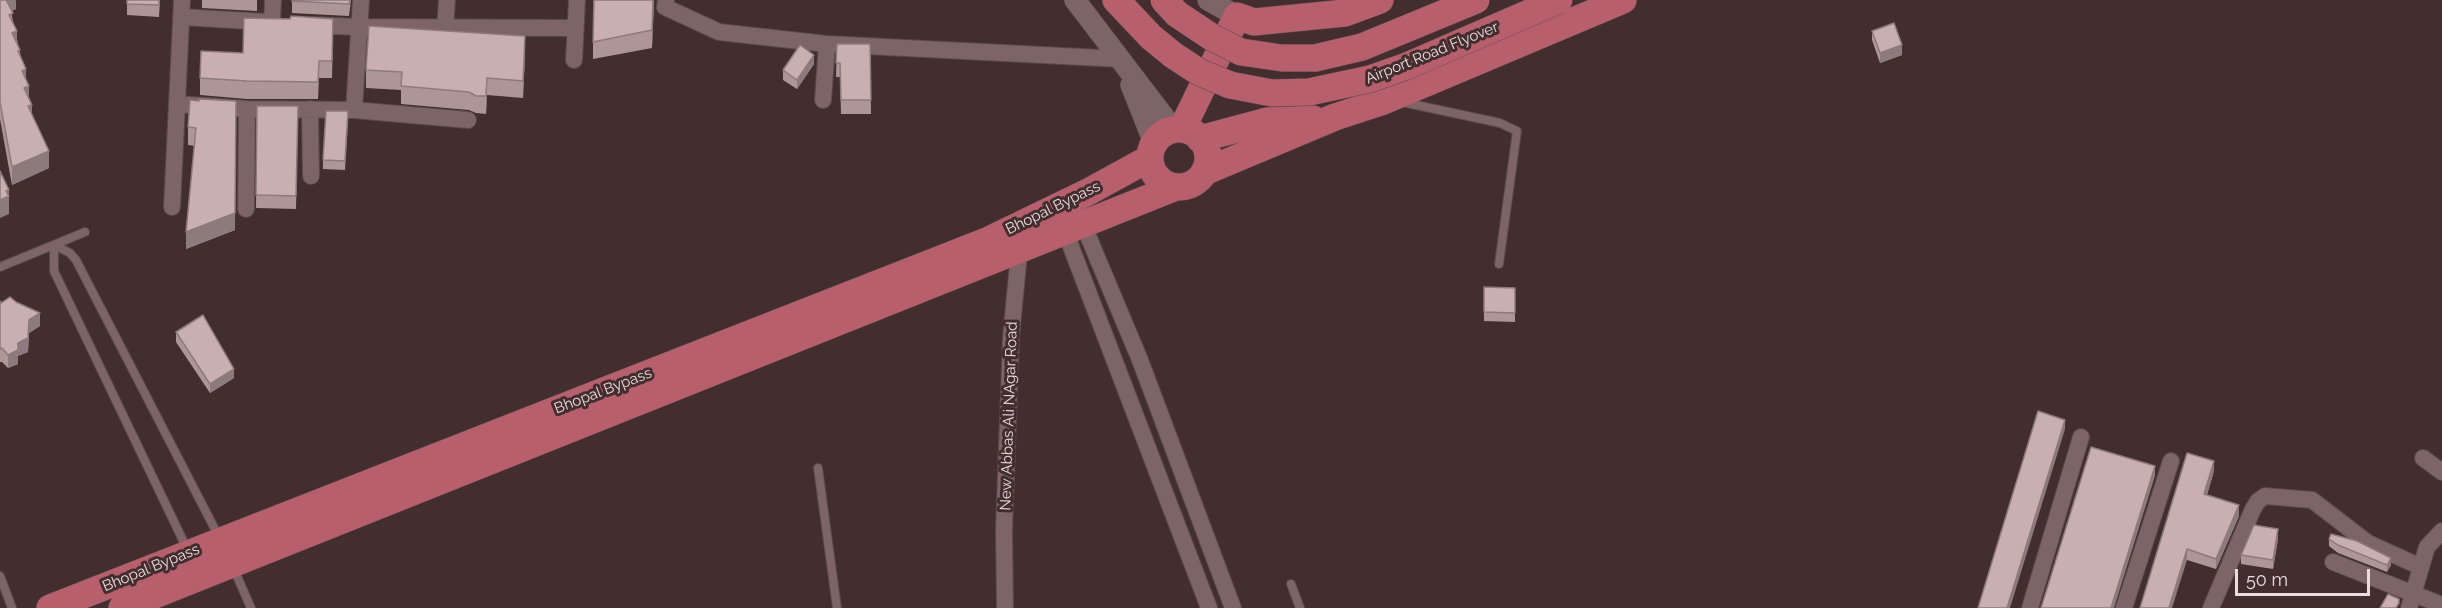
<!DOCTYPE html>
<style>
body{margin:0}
#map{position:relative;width:2442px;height:608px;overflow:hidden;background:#422d2f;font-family:Raleway,sans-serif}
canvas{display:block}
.scale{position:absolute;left:2235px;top:569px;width:135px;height:27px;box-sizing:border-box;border:3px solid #ebdcdd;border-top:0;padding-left:8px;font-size:18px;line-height:21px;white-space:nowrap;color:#ebdcdd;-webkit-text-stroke:4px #422d2f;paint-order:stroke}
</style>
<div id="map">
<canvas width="2442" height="608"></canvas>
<div class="scale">50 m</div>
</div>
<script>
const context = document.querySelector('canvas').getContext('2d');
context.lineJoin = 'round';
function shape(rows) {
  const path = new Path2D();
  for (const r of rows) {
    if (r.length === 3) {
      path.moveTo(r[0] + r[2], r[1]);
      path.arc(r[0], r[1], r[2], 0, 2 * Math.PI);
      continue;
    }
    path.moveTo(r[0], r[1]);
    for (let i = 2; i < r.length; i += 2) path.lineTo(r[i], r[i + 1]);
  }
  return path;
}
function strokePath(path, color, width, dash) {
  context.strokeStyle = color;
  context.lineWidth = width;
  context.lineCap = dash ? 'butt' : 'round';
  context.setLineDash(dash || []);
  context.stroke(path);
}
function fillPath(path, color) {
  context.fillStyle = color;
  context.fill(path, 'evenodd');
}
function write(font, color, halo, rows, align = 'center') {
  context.font = font + ' Raleway,sans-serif';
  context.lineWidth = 6;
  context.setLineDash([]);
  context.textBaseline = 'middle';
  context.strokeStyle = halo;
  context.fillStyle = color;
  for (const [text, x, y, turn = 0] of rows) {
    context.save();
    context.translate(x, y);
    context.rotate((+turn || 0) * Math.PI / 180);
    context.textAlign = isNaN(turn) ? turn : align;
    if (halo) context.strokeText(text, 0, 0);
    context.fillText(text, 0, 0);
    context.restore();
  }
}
const service = shape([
 [1402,102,1500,123,1517,131,1499,264],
 [0,267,85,232],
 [818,468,837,608],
 [188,551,54,271,54,245,70,253,76,260,220,539],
 [233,567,251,608],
 [0,576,12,608],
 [1291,584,1300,608]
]);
const minor = shape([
 [666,0,665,7,719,32,827,44,1121,59],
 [181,17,266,22],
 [272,22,273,0],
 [312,25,358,27,575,28],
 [445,28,447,0],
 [574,60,577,0],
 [823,100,827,44],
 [177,104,247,109,354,110,468,120],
 [310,109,311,176],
 [354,110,361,0],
 [172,207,182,0],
 [246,209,247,109],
 [1083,224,1140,360,1233,608],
 [1065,231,1209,608],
 [2423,458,2442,472],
 [2333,562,2442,605],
 [1005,608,1004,530,1011,337,1020,243],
 [2030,608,2081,437],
 [2124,608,2171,461],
 [2211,608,2253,509,2258,501,2265,496,2312,500,2368,543,2421,567],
 [2409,608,2427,547,2442,531]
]);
const tertiary = shape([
 [1075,0,1174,130],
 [1208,0,1237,16],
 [1131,85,1154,143]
]);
const primary = shape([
 [1116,0,1151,37,1173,55],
 [1182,129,1237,16,1254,22,1345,13,1380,0],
 [1179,158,29],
 [1200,139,1267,121,1313,119],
 [1204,172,1335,117,1381,102,1623,0],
 [50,608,989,240,1088,192,1150,158],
 [122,608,1176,187]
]);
strokePath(service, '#5b494a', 10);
strokePath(minor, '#5b494a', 18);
strokePath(tertiary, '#5b494a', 22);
strokePath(primary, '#5b494a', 28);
strokePath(service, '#7d6466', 8);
strokePath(minor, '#7d6466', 16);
strokePath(tertiary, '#7d6466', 21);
strokePath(primary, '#b75f6d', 27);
const primaryBridge = shape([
 [1164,0,1177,14,1213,38,1241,52,1282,58,1315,58,1362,47,1476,0],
 [1173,55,1199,72,1230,85,1272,93,1309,92,1370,79,1407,66,1559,0]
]);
strokePath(primaryBridge, '#5b494a', 28, []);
strokePath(primaryBridge, '#b75f6d', 27);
fillPath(shape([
 [0,0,16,0,16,9,11,11,13,22,26,79,32,114,49,168,12,185,0,119],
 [127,0,160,0,159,17,127,15],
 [202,0,257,0,257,11,202,8],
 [292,0,351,0,349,16,292,13],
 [654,0,652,48,593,59,593,42],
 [1872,31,1902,55,1880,63,1872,40],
 [333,36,332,78,319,78,318,99,247,99,200,95,200,78],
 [837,44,870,44,871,114,841,114,840,77,836,77],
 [525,54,523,98,487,95,486,114,476,113,469,110,401,104,401,90,366,88,366,70],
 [814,64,797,89,783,80,783,70],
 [190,100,235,230,186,249,195,146,188,145,188,127],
 [257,106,298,106,296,209,256,208],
 [348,120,345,170,323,169,323,160],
 [1515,288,1515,322,1484,321,1484,312],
 [0,301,40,326,29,333,28,352,18,356,18,364,8,368,2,362,0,362],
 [176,332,234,378,210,393,176,342],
 [2214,471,2207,495,2239,516,2216,569,2187,560,2140,608],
 [2278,539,2273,569,2241,564,2241,555],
 [2329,539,2391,565,2387,572,2338,553,2329,546]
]), '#ae9698');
fillPath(shape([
 [5,0,16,0,16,9,5,14],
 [653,0,654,0,652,48,652,30],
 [17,31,17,49,12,33],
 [525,36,525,54,523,98,523,81],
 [1902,45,1902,55,1880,63,1880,53],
 [814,55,814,64,797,89,797,80],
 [26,69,26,86,22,71],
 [487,78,487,95,486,114,486,96],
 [29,86,29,103,24,88],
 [236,101,235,230,186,249,186,232],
 [32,105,32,122,28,106],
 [49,151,49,168,12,185,12,167],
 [9,190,9,214,0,218,0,200,6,191],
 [40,313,40,326,29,333,28,352,18,356,18,364,8,368,8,355,18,343,29,320],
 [234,369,234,378,210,393,210,384],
 [2065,420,2065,429,2010,608,2007,608],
 [2214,461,2214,471,2204,504,2204,494],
 [2155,466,2155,476,2114,608,2111,608],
 [2239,505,2239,516,2216,569,2216,559],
 [2278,529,2278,539,2273,569,2273,560],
 [2187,549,2187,560,2172,608,2169,608],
 [2391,558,2391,565,2387,572,2387,565]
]), '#8d7a7c');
const building = shape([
 [0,0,6,0,13,13,9,15,17,31,12,33,20,50,18,51,26,69,22,71,29,86,24,88,32,105,28,106,49,151,12,167,0,102,0,0],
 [127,0,159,0,159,5,127,4,127,0],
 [292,0,350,0,349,4,292,1,292,0],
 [594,0,653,0,652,30,593,42,594,0],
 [291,16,333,19,332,61,319,61,318,82,247,81,200,78,201,51,243,53,244,18,290,19,291,16],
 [1894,23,1902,45,1880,53,1872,31,1894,23],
 [369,26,525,36,523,81,487,78,486,96,476,96,469,92,401,86,402,72,366,70,369,26],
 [837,44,870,44,871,100,841,100,840,63,836,63,837,44],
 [800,45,814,55,797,80,783,70,800,45],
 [199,99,236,101,235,213,186,232,196,128,188,127,190,100,199,101,199,99],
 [257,106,298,106,296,196,256,195,257,106],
 [326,111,348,111,345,161,323,160,326,111],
 [0,171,9,190,6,191,9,196,0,200,0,171],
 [1484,287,1515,288,1515,313,1484,312,1484,287],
 [10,297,16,302,40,313,29,320,28,338,18,343,18,350,8,355,2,348,0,349,0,301,1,303,10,297],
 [203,315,234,369,210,384,176,332,203,315],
 [2038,411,2065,420,2007,608,1978,608,2038,411],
 [2091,447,2155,466,2111,608,2041,608,2091,447],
 [2187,453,2214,461,2204,494,2239,505,2216,559,2187,549,2169,608,2140,608,2187,453],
 [2254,525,2278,529,2273,560,2241,555,2254,525],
 [2331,534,2357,541,2391,558,2387,565,2338,545,2329,539,2331,534],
 [2388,594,2399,599,2399,603,2396,608,2380,608,2388,594]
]);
fillPath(building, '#caafb1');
strokePath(building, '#8d7a7c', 1.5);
write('15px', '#ebdcdd', '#422d2f', [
 ["Airport Road Flyover",1432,53,-22],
 ["Bhopal Bypass",1053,208,-26],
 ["Bhopal Bypass",603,391,-21],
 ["New Abbas Ali NAgar Road",1009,416,-88],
 ["Bhopal Bypass",151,568,-22]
]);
</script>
